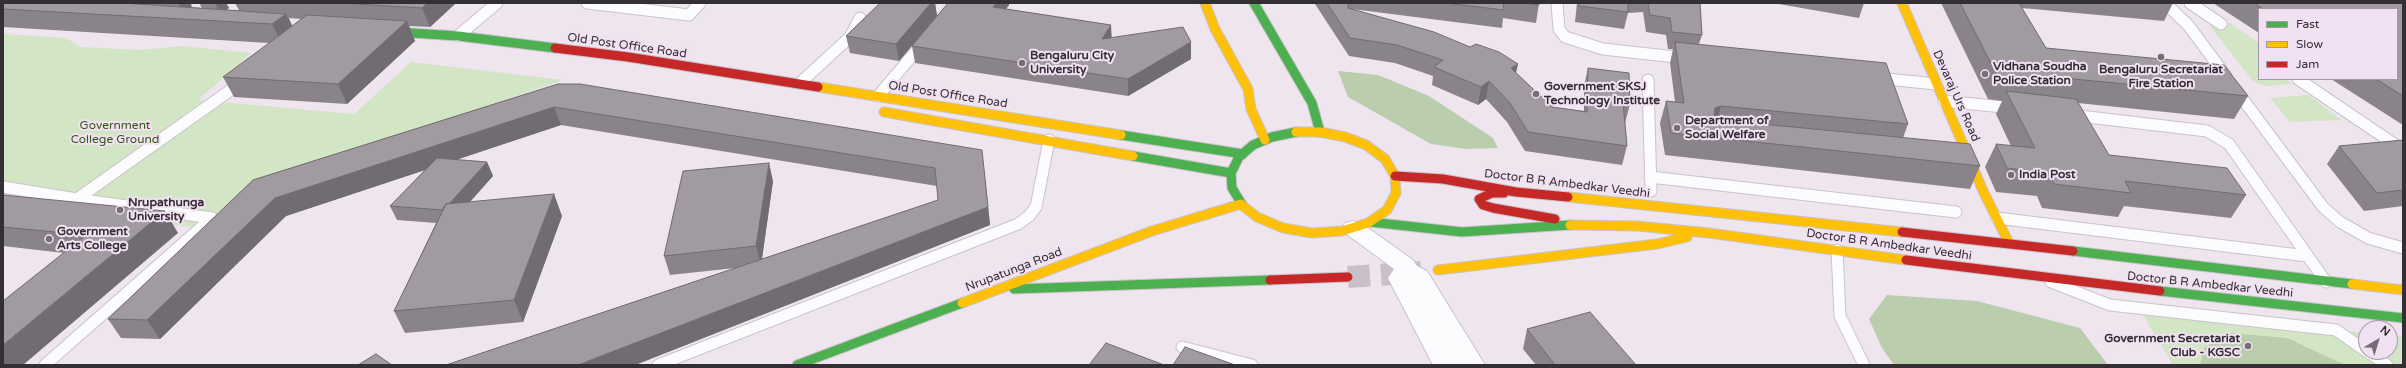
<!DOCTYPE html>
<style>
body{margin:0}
#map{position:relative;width:2406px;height:368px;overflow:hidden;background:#eee5ef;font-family:"Varela Round",sans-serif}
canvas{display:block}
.frame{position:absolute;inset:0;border:4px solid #342e35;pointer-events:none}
.legend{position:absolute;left:2258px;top:8px;width:140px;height:72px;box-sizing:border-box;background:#f2e1f3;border:1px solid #a699a7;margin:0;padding:5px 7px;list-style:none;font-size:12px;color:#342e35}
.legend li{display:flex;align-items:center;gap:8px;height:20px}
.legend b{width:20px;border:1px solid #a699a7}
.north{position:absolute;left:2358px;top:320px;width:40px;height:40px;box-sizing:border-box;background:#f2e1f3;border:1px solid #a699a7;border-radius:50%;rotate:38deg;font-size:11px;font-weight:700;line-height:16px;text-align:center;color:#342e35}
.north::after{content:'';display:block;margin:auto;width:14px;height:18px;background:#756e76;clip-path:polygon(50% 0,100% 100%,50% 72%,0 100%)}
</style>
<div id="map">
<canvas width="2406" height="368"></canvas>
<div class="frame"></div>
<ul class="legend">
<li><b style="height:5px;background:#4caf50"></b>Fast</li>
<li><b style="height:5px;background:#ffc107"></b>Slow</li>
<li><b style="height:5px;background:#c62828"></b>Jam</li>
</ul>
<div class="north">N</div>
</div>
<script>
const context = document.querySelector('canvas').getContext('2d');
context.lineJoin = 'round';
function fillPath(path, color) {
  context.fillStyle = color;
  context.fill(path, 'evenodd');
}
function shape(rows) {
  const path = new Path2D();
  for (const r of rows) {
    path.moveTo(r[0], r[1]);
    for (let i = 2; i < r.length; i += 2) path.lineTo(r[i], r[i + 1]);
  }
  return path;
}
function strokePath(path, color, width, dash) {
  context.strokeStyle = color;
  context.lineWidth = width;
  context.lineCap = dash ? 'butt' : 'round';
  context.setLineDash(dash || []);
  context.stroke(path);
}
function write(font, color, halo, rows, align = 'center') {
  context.font = font + ' "Varela Round",sans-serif';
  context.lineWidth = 4;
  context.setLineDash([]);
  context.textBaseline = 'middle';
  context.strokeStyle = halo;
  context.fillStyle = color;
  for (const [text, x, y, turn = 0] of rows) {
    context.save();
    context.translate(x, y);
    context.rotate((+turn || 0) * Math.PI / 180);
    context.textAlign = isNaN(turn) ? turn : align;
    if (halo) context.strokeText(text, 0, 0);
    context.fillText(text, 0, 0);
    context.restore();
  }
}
fillPath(shape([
 [2230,23,2259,43,2259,79,2285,79,2292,84,2266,86,2253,81,2209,25],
 [3,34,66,38,80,47,141,50,182,46,251,53,198,100,354,114,411,62,563,80,364,149,199,228,3,205],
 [2308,95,2341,120,2290,122,2270,98],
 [2139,308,2366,333,2366,352,2390,352,2390,335,2403,337,2403,365,2173,365]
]), '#d2e5c5');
fillPath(shape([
 [1338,71,1378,75,1429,96,1493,138,1498,148,1466,149,1431,144,1348,97],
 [1887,295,1977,301,2080,328,2108,365,1894,365,1882,348,1869,319],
 [2230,333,2287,338,2345,365,2200,365,2204,348]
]), '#bacdad');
strokePath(shape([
 [1348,277,1421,272]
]), '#c9c0ca', 22, [22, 11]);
const lane = shape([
 [587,3,689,15,700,3],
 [1557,3,1559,29,1565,37,1603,49,1685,58],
 [2165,3,2188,25,2226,76],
 [2190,3,2221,24],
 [458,36,497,3],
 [1877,78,1936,84],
 [2298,79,2403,150],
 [1648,80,1651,191],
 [800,83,850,37,860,18],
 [2236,90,2323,207,2340,222,2368,238,2403,248],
 [878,96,923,43],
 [1944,101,2013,108],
 [2071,115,2207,131,2229,144,2326,282],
 [1650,177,1956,212],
 [3,187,77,199],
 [1997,218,2307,256],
 [1837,250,1840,316,1864,365],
 [2051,282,2110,305,2336,330,2366,351],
 [1182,347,1252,365],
 [2368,352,2387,365],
 [45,365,212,218,77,199,242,82],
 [658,365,1018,224,1029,216,1036,207,1049,140]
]);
const street = shape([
 [1353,221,1361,223,1413,260,1417,266,1427,271,1485,365,1433,365,1388,278,1394,269,1345,233,1342,228,1345,223,1353,221]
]);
const fast = shape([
 [1254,3,1312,103,1320,132],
 [381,31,458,36,555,48],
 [1121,135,1243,154],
 [1133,156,1231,173],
 [1243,206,1232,188,1231,173,1239,157,1253,145,1272,137,1296,132],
 [1370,222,1462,232,1570,225],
 [2073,251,2352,284],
 [1014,289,1270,280],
 [2160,291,2403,318],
 [797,365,962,303]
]);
const slow = shape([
 [1205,3,1215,29,1248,89,1251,109,1265,140],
 [1902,3,1984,193,2009,243],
 [818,87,1121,135],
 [884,112,1133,156],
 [1568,197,1902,232],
 [1243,206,1257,217,1283,228,1312,233,1342,231,1368,223,1387,210,1396,193,1395,176,1385,159,1366,145,1345,137,1320,132,1296,132],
 [1570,225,1637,226,1709,233,1906,260],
 [1438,270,1657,244,1687,237],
 [2352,284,2403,290],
 [962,303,1152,231,1241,204]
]);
const jam = shape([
 [555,48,628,57,818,87],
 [1395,176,1443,179,1516,192,1568,197],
 [1504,193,1492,193,1479,199,1483,205,1493,208,1555,219],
 [1902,232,2073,251],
 [1906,260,2160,291],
 [1270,280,1348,277]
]);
strokePath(lane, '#cac3ca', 13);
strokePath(street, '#cac3ca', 2);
strokePath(fast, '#cac3ca', 11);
strokePath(slow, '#cac3ca', 11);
strokePath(jam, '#cac3ca', 11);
strokePath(lane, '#fcfbfd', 11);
fillPath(street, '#fcfbfd');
strokePath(fast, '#4caf50', 9);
strokePath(slow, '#ffc107', 9);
strokePath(jam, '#c62828', 9);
fillPath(shape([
 [3,3,190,3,192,6,190,7,202,8,199,3,226,3,229,8,227,10,239,10,235,3,456,3,430,27,409,26,415,41,347,104,234,97,223,77,269,43,3,27],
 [289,18,301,19,292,26],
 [880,3,935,3,937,16,899,61,850,53,846,36],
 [1307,3,1539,3,1536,23,1503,18,1502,28,1352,9,1516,73,1552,107,1584,111,1584,86,1588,68,1630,104,1625,123,1627,146,1622,165,1525,151,1507,122,1486,99,1478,105,1432,85,1433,76,1395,63,1349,56,1315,4],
 [1577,3,1700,3,1702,35,1699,44,1908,124,1903,138,1980,166,1970,189,1665,155,1660,123,1666,101,1675,102,1670,63,1673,49,1668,49,1666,35,1646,32,1643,12,1628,13,1624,29,1575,22],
 [1773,3,1864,3,1859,18],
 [1941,3,2173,3,2164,21,2022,8,2046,48,2248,96,2234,119,2078,103,2109,155,2246,195,2231,218,2124,206,2118,217,2042,208,2037,196,1996,192,1985,167,1996,144,2011,146,1996,114,2002,101,1988,99],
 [2213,3,2403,3,2403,125,2331,79,2397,79,2397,9,2259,9,2259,33],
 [1009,5,1006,9,1111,25,1111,38,1191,42,1191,59,1128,96,915,63,912,46],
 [558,84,984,168,990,225,635,365,446,365,735,268,670,275,664,256,773,181,762,259,938,200,937,186,561,125,456,160,487,162,493,176,470,202,562,216,523,322,405,333,394,311,436,223,397,220,390,206,425,170,286,216,160,339,121,338,108,319,253,180],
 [2403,140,2403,206,2364,211,2327,164,2339,146],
 [3,195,178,233,64,253,3,246],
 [1527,329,1636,365,1536,365,1523,349]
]), '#8a848a');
fillPath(shape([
 [178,3,190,3,192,6,183,12],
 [215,3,226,3,229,8,221,14],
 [427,3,456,3,430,27,422,8],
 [931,3,935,3,937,16,899,61,896,44],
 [996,3,1009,3,1009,5,995,24,993,7],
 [286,14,296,33,282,44,272,24],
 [407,21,415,41,347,104,338,84],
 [1111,25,1112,42,1102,39],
 [1191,42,1191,59,1128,96,1128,79],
 [1518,64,1514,82,1511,68],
 [1489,81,1486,99,1478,105,1481,87],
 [1721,106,1715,128,1709,131,1715,108],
 [554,107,561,125,286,216,160,339,147,320,275,198],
 [982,150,990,225,635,365,578,365,988,207],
 [487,162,493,176,449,225,443,211],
 [769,163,773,181,761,265,756,246],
 [554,194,562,216,523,322,514,300],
 [165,211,178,233,23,365,3,365,3,345]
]), '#716c71');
const building = shape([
 [3,3,123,3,286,14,272,24,3,9,3,3],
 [342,3,427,3,422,8,342,3],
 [880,3,931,3,896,44,846,36,880,3],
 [948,3,996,3,993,7,1111,25,1102,39,1183,27,1191,42,1128,79,912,46,948,3],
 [1327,3,1348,3,1348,8,1434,32,1470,47,1476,44,1499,52,1518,64,1511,68,1552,107,1587,112,1588,68,1629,73,1630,104,1623,103,1627,146,1528,132,1510,103,1489,81,1481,87,1434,67,1443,60,1397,45,1350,38,1327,3],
 [1446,3,1503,3,1504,10,1446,3],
 [1524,3,1539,3,1539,5,1524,3],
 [1579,3,1628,3,1628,12,1579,6,1579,3],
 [1648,3,1700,3,1702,35,1672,32,1670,18,1650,15,1648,3],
 [1960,3,2019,3,2046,48,2224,65,2248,96,2064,78,2067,84,1998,77,1960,3],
 [2254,3,2403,3,2403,96,2376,79,2397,79,2397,9,2263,9,2254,3],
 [307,15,407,21,338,84,223,77,307,15],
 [1675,42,1886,63,1908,124,1721,106,1715,108,1714,115,1720,120,1970,144,1980,166,1671,133,1666,101,1684,103,1675,42],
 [558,84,580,84,982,150,988,207,578,365,446,365,938,200,935,168,554,107,275,198,147,320,108,319,253,180,558,84],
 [2006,91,2076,99,2109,155,2227,168,2246,195,2125,181,2131,193,2054,184,2048,173,2007,168,1996,144,2035,148,2006,91],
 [2403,140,2403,190,2377,193,2339,146,2403,140],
 [437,158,487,162,450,203,446,204,442,210,390,206,437,158],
 [769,163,756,246,664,256,683,171,769,163],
 [554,194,514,300,394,311,446,204,554,194],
 [3,195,165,211,3,345,3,301,86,235,3,227,3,195],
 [1590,312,1636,365,1555,365,1527,329,1590,312],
 [1106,343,1164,365,1089,365,1106,343],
 [1185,347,1235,365,1173,365,1185,347],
 [376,354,392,365,358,365,376,354]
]);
fillPath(building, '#a19aa1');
strokePath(building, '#716c71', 1);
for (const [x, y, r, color] of [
 [2161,57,4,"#756e76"],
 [1022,63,4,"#756e76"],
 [1985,74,4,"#756e76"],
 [1536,94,4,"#756e76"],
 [1677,128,4,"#756e76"],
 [2011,175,4,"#756e76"],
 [120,210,4,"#756e76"],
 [49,239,4,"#756e76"],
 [2248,346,4,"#756e76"]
]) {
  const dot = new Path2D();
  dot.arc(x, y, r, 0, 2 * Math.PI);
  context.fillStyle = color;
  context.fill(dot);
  strokePath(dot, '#f2e1f3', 1.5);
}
write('12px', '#342e35', '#f2e1f3', [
 ["Old Post Office Road",627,46,8],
 ["Old Post Office Road",948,95,9],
 ["Devaraj Urs Road",1956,96,66],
 ["Doctor B R Ambedkar Veedhi",1567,184,7],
 ["Doctor B R Ambedkar Veedhi",1889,245,8],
 ["Nrupatunga Road",1014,270,-21],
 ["Doctor B R Ambedkar Veedhi",2210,285,6]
]);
write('bold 12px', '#342e35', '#f2e1f3', [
 ["Bengaluru City",1030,56],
 ["University",1030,70],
 ["Vidhana Soudha",1993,67],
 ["Police Station",1993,81],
 ["Bengaluru Secretariat",2161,70,"center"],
 ["Fire Station",2161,84,"center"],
 ["Government SKSJ",1544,87],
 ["Technology Institute",1544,101],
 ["Department of",1685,121],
 ["Social Welfare",1685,135],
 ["India Post",2019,175],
 ["Nrupathunga",128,203],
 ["University",128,217],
 ["Government",57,232],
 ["Arts College",57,246],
 ["Government Secretariat",2240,339,"right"],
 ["Club - KGSC",2240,353,"right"]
], 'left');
write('12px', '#305611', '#f2e1f3', [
 ["Government",115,126],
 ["College Ground",115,140]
]);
</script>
